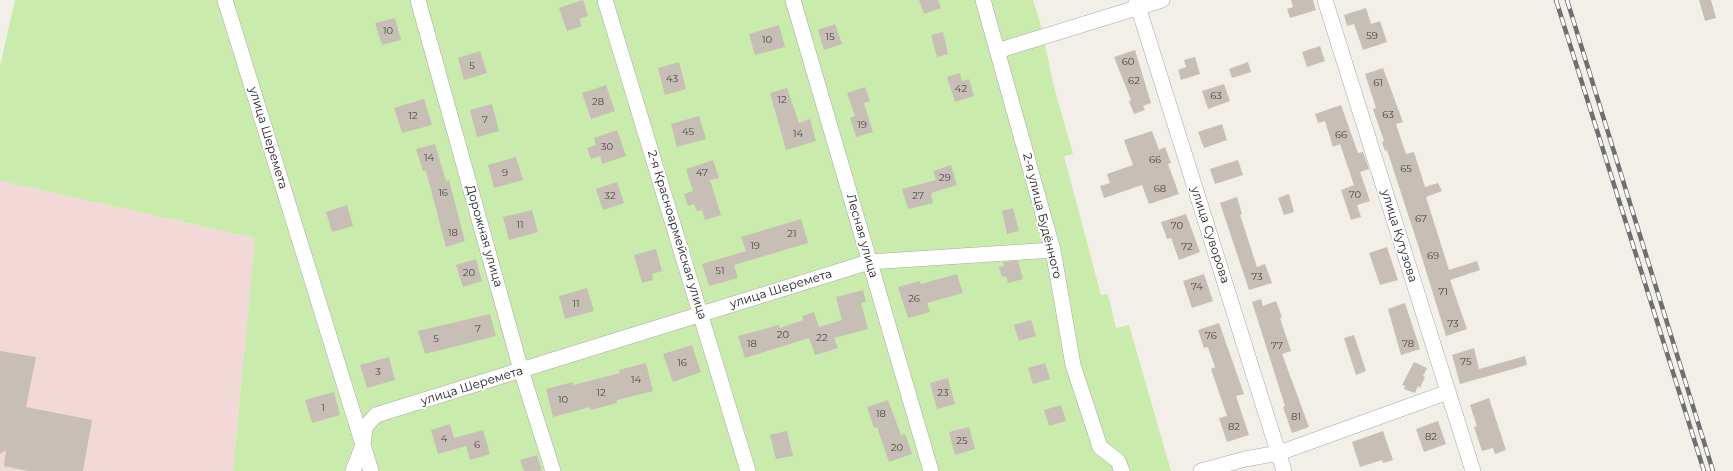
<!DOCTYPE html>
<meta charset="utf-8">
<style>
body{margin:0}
canvas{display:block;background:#f1efe7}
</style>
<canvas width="1733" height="471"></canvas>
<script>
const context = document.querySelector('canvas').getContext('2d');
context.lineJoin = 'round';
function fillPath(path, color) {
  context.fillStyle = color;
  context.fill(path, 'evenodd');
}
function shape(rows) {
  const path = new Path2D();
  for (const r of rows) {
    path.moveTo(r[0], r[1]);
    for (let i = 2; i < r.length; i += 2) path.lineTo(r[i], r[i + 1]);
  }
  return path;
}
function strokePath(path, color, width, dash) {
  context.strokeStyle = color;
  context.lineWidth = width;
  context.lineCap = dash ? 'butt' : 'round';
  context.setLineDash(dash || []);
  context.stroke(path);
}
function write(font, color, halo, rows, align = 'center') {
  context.font = font + ' Montserrat,sans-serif';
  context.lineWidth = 4;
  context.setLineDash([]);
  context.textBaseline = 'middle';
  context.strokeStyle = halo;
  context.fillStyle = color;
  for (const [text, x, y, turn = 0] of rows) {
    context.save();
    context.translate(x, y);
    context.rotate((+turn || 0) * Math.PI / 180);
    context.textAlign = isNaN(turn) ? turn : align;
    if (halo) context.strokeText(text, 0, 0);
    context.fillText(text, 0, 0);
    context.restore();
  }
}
fillPath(shape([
 [0,181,255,238,233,471,0,471]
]), '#f2d9d7');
fillPath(shape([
 [15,0,1033,0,1041,26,1054,87,1073,154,1064,156,1101,295,1108,294,1116,328,1129,325,1171,471,233,471,255,238,0,181,0,66]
]), '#c9ecac');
fillPath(shape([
 [583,0,588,16,579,19,582,26,567,31,559,8],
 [919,0,938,0,941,8,924,14],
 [1291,0,1313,0,1316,10,1290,18,1287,9,1293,7],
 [1699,0,1711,0,1716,18,1705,21],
 [1366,8,1371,24,1380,21,1387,42,1363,50,1354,24,1347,26,1344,15],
 [395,18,401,40,382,45,375,23],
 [835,24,842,44,824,50,818,30],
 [779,25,785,47,755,55,749,34],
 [943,32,948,54,937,57,931,35],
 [1320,46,1325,61,1307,67,1302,52],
 [1135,50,1151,103,1143,106,1145,110,1134,114,1129,101,1131,100,1114,57],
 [480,51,487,73,464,80,458,58],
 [1195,57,1200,74,1181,80,1178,70,1186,67,1184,60],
 [679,62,686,89,665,95,658,68],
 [1248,62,1251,72,1232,78,1229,69],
 [1383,68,1403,122,1396,124,1406,154,1414,152,1425,187,1438,183,1442,191,1426,197,1449,270,1477,261,1480,270,1450,280,1467,329,1446,336,1419,248,1387,150,1385,151,1382,142,1384,141,1373,109,1376,108,1365,74],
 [960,73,962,81,969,79,974,96,955,102,947,77],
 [1224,84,1230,101,1208,109,1202,91],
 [606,85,615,111,591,119,582,93],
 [865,87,870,101,864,103,873,132,856,137,850,118,855,116,847,93],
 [787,88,799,123,810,119,816,141,786,150,770,93],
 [424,99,432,125,402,133,394,108],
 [492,104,499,131,477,137,470,110],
 [1341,105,1358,153,1363,152,1369,169,1360,172,1370,201,1357,205,1361,217,1351,220,1341,190,1354,185,1340,144,1333,147,1325,121,1318,123,1315,114],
 [699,116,706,139,677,147,671,124],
 [1222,124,1227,140,1204,148,1198,132],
 [617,130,626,156,602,164,600,156,591,159,587,148,596,145,594,138],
 [1152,131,1159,150,1165,147,1171,163,1168,164,1179,194,1149,204,1142,185,1104,198,1100,186,1110,183,1107,174,1133,165,1124,140],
 [435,144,446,181,449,180,465,241,446,247,426,171,423,171,416,149],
 [516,157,523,180,494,188,488,165],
 [713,160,719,178,710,180,721,215,705,220,702,210,697,211,694,204,688,206,684,194,693,191,686,169],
 [1238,160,1243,175,1215,184,1210,169],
 [951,165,957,185,931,193,933,203,908,209,902,189,936,180,933,171],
 [617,182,624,203,603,210,596,189],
 [1289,194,1294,212,1284,215,1278,198],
 [1237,197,1242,214,1240,215,1257,267,1265,264,1272,283,1249,290,1220,203],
 [347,205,353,226,332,232,326,212],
 [1013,208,1019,231,1007,234,1002,211],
 [532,210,538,232,509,240,503,217],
 [1186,214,1200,252,1179,260,1171,238,1167,239,1161,222],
 [801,219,808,243,734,265,738,278,709,286,702,264,746,251,741,237],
 [1387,247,1398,280,1380,285,1369,253],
 [656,249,662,271,652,274,653,280,642,283,634,255],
 [476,259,482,281,463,287,456,265],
 [1018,261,1023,279,1008,283,1006,276,1002,277,999,267,1004,266,1003,262],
 [957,274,963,293,927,303,930,312,908,318,898,287,920,281,921,284],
 [1204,274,1213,301,1192,308,1183,281],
 [587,288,594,311,565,319,559,296],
 [863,290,866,302,861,303,868,329,834,338,838,348,815,355,809,338,745,358,738,336,779,325,780,328,803,320,802,316,814,312,819,327,842,320,836,297],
 [1261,299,1263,306,1276,301,1282,317,1280,318,1291,351,1282,354,1309,427,1292,433,1283,407,1285,406,1252,302],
 [1405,303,1420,349,1401,355,1388,309],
 [490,314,496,336,425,354,418,331],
 [1031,320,1036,336,1019,341,1014,325],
 [1219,323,1244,394,1236,396,1249,435,1227,442,1219,418,1227,416,1211,369,1215,367,1208,347,1204,348,1198,330],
 [1354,335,1366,371,1356,375,1344,338],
 [692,345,701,372,673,382,663,354],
 [1474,348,1479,369,1525,356,1527,365,1460,384,1452,355],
 [0,351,36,357,26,407,92,420,83,471,28,471,4,466,6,450,0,454],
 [389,357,395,380,367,388,360,365],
 [1414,362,1427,368,1423,376,1425,377,1420,388,1418,386,1415,393,1404,389,1405,386,1402,385],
 [646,363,653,391,617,400,617,403,591,410,590,407,553,417,546,389,573,382,573,385,620,373,619,370],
 [1045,363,1050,379,1033,384,1028,368],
 [948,378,955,404,937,409,930,383],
 [334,392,340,415,312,423,305,400],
 [1489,398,1506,450,1495,454,1493,448,1482,451,1474,427,1477,426,1470,405],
 [888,400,901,435,905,434,912,454,889,462,877,427,874,428,867,407],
 [1061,405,1066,421,1049,426,1044,410],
 [1438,421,1446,444,1424,452,1416,429],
 [450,424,454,438,483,430,490,454,470,460,466,446,438,454,431,430],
 [969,427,975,449,955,455,949,432],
 [787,431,793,456,776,459,770,435],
 [1383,431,1393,460,1383,463,1382,460,1360,467,1352,442],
 [537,455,542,471,524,471,520,460]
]), '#c7beb6');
const street = shape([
 [225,0,363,445,365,427,376,415,869,262,1053,250],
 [418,0,521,370,553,471],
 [605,0,748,471],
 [793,0,931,471],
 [983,0,1053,250,1073,365,1100,447,1118,461,1122,471],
 [1136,0,1284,471],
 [1325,0,1473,471],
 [997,51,1162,0],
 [363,445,371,471],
 [353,471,363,445],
 [1201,471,1245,459,1279,453,1448,392]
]);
strokePath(street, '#a8a8a8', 16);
strokePath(street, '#fff', 15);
const rail = shape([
 [1556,0,1704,471],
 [1567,0,1713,471]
]);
strokePath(rail, '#6f6f6f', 4.5);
strokePath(rail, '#fff', 3, [9]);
write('10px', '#4a4846', null, [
 ["10",388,31],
 ["59",1372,36],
 ["15",830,37],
 ["10",767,40],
 ["60",1128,62],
 ["5",472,66],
 ["43",672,79],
 ["62",1134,81],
 ["61",1378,83],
 ["42",961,89],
 ["63",1216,96],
 ["12",782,100],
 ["28",598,102],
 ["63",1388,115],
 ["12",413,116],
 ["7",485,120],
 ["19",862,125],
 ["45",688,132],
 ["14",798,134],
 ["66",1341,135],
 ["30",607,147],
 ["14",429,158],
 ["66",1155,160],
 ["65",1406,169],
 ["9",505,173],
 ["47",702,173],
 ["29",945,178],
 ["68",1160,189],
 ["16",443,193],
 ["70",1355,195],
 ["32",610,196],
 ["27",918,196],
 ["67",1421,219],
 ["11",520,225],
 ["70",1177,226],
 ["18",453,233],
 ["21",792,234],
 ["19",755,246],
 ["72",1187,247],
 ["69",1433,256],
 ["51",720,271],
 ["20",469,273],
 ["73",1257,277],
 ["74",1197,287],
 ["71",1443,292],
 ["26",914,299],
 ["11",576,304],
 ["73",1453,324],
 ["7",478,329],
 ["20",783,335],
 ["76",1211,336],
 ["22",822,338],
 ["5",436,339],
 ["18",752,344],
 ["78",1408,344],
 ["77",1277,346],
 ["75",1466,362],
 ["16",682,363],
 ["3",378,372],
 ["14",636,380],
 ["12",601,393],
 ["23",943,393],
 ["10",563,400],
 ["1",323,408],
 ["18",881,414],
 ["81",1296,417],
 ["82",1234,427],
 ["82",1431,437],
 ["4",444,439],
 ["25",962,441],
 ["6",477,445],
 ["20",897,448]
]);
write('12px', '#212121', '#fff', [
 ["улица Шеремета",268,138,73],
 ["2-я улица Будённого",1042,216,76],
 ["2-я Красноармейская улица",677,235,73],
 ["улица Суворова",1210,235,72],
 ["Дорожная улица",484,236,74],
 ["Лесная улица",862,236,74],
 ["улица Кутузова",1399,236,73],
 ["улица Шеремета",781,289,-17],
 ["улица Шеремета",472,386,-17]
]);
</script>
